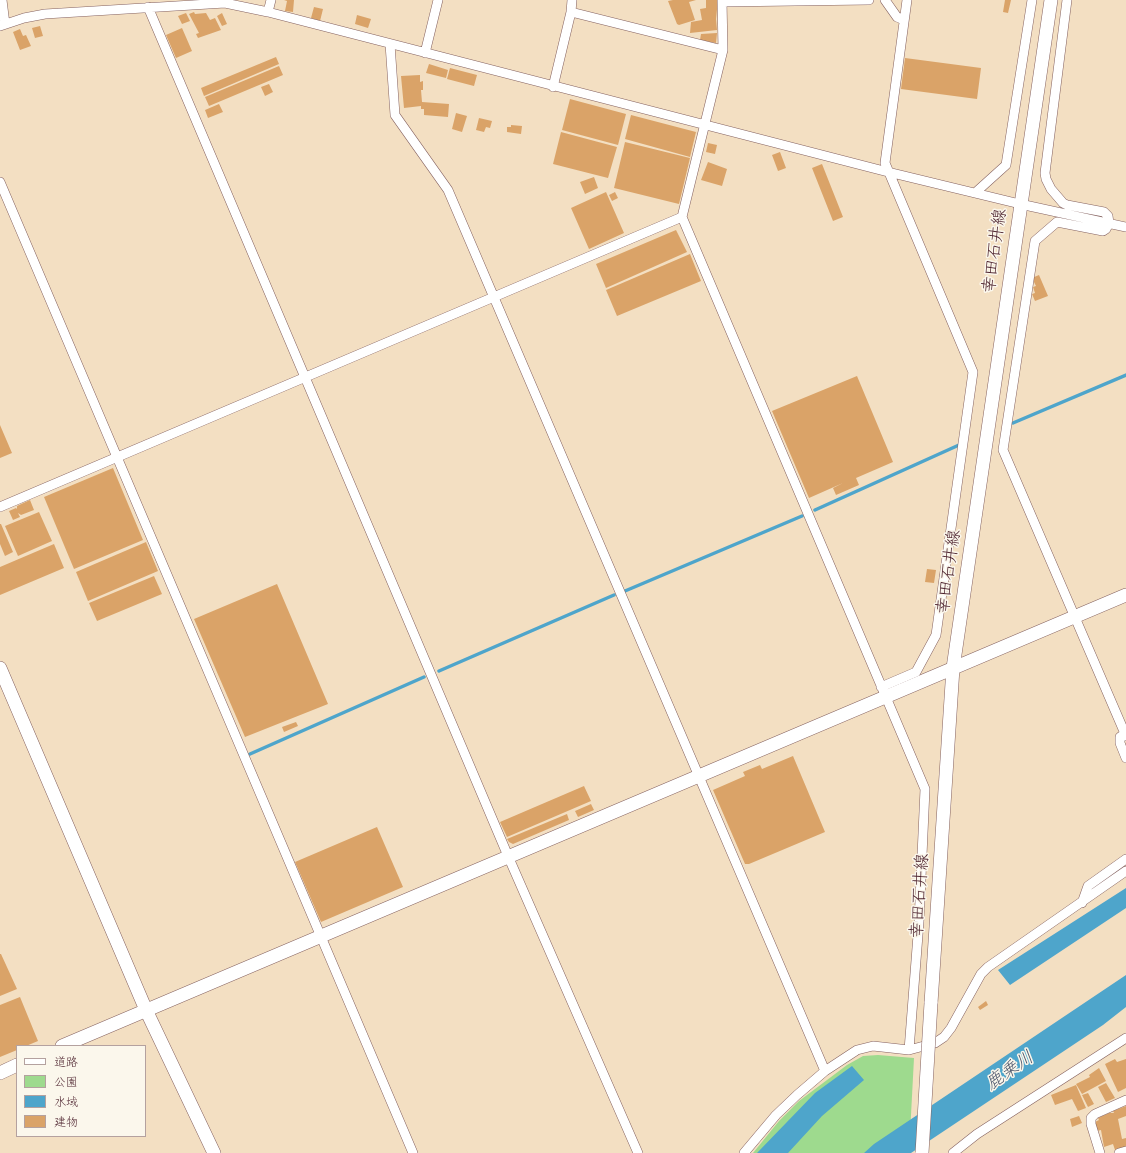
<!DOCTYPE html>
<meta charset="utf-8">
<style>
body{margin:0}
#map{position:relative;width:1126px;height:1153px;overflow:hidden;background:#f3dfc2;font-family:Caveat,"Klee One",sans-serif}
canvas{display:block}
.legend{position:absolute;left:16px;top:1045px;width:130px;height:92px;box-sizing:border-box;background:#fbf7ec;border:1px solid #b4a19f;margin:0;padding:5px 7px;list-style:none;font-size:12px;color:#4a1f2b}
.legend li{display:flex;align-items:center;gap:8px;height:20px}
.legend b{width:20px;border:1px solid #b4a19f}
</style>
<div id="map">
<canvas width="1126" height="1153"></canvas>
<ul class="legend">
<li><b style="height:5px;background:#fff"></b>道路</li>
<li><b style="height:11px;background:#9eda8e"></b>公園</li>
<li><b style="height:11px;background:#4ea5cb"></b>水域</li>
<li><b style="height:11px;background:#daa368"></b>建物</li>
</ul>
</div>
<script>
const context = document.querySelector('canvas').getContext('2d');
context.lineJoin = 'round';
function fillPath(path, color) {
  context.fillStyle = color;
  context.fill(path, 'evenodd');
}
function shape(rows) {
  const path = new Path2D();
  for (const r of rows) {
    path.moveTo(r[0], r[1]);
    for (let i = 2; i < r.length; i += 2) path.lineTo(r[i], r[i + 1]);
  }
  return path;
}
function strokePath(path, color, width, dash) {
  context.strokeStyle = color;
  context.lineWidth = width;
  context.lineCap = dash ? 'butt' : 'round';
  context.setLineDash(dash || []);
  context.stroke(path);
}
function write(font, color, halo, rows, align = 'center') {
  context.font = font + ' Caveat,"Klee One",sans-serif';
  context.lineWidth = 3;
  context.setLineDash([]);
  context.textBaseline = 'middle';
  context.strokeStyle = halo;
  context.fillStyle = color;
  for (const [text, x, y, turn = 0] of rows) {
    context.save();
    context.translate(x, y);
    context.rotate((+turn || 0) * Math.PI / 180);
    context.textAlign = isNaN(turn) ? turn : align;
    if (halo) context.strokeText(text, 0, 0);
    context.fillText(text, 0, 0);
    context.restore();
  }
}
fillPath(shape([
 [878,1055,914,1058,909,1153,753,1153,779,1121,799,1101,847,1065,863,1056]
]), '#9eda8e');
fillPath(shape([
 [1126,888,1126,908,1010,985,998,970],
 [1126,975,1126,1007,1103,1025,911,1153,864,1153,874,1144],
 [852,1066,864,1080,822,1116,788,1153,757,1153,815,1093]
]), '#4ea5cb');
strokePath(shape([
 [1013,423,1126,375],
 [815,510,959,445],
 [625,591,802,516],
 [439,671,614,595],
 [250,754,424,677]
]), '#4ea5cb', 3.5);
fillPath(shape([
 [284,0,294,0,293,12,285,11,287,1],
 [673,0,696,0,689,2,695,20,679,25,677,24,668,1],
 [706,0,718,0,716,19,717,30,690,33,691,22,702,20,700,9,706,8],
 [1005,0,1011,0,1008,13,1003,12],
 [314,7,323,9,320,21,311,18],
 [194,12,195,14,206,13,210,20,215,18,221,30,198,38,196,34,199,33,189,14],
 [186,13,190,21,182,24,178,16],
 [222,13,227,24,222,26,217,16],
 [357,15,371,19,368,28,355,24],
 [40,26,43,36,35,38,32,28],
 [182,28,192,51,176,58,166,35],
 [20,29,23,36,26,35,31,46,20,50,13,32],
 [717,33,716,43,700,40,701,34],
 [276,57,279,64,204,96,201,88],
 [905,58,981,68,977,99,901,89],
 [429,64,448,70,446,78,426,73],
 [279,66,283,75,209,106,205,97],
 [450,68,477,75,474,86,447,79],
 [420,75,420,82,423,81,423,90,421,90,422,102,449,104,448,117,424,115,424,109,421,109,421,106,404,108,401,76],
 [269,84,273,92,265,96,261,87],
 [570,99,626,114,618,145,562,130],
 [219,104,223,112,208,118,205,110],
 [456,113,467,116,462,132,452,129],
 [631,115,696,132,690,157,625,139],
 [479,118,492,121,490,128,486,127,484,132,476,130],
 [511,125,522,126,521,134,507,132,507,127,511,127],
 [561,132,617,147,608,178,553,164],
 [625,142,690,158,679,204,614,188],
 [708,143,717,145,715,154,706,152],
 [780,152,786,168,778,171,772,155],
 [708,162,727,169,722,186,701,180],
 [822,164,843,217,833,221,812,168],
 [594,177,598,188,585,194,580,182],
 [606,192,624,233,589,249,571,208],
 [615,192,618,198,612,201,609,195],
 [676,230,687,252,606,288,596,264],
 [690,254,701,281,617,316,606,290],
 [1039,275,1048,296,1035,301,1032,294,1035,293,1033,287,1036,286,1032,278],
 [857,376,893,462,856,478,859,485,836,495,833,488,843,483,809,498,772,411],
 [0,425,12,453,0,458],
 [113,468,143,540,74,569,44,497],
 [30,500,34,510,21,515,18,513,20,517,13,520,9,511,16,508,17,509,17,506],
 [39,512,52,541,18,556,5,526],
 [0,524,1,524,13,552,5,556,0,544],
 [146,542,158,571,88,601,76,572],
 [54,544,64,568,0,595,0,567],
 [927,569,936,570,934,583,925,582],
 [154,576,162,594,97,621,89,603],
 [277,584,328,704,245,737,194,619],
 [296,722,298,726,284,732,282,727],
 [793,756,825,832,749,864,745,864,713,790,745,776,743,772,760,765,762,769],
 [584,786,591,801,507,837,500,822],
 [591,804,594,810,578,817,575,811],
 [567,814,569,820,513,844,509,842,507,839],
 [377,827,403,887,321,922,295,862],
 [0,954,1,954,17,989,0,996],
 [20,997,38,1041,26,1046,17,1046,17,1050,0,1057,0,1005],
 [986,1001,988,1005,980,1010,978,1007],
 [1126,1059,1126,1088,1118,1092,1105,1064,1115,1059,1117,1062],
 [1099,1068,1106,1081,1082,1094,1076,1084,1090,1077,1089,1075],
 [1106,1083,1115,1098,1106,1102,1098,1087],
 [1076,1085,1086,1108,1078,1111,1072,1099,1055,1105,1051,1095],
 [1088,1093,1094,1104,1088,1107,1082,1095],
 [1126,1106,1126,1116,1118,1119,1122,1139,1126,1138,1126,1148,1115,1150,1113,1144,1104,1147,1101,1130,1097,1131,1095,1122,1099,1120,1098,1118,1109,1113,1114,1113,1113,1111],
 [1079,1116,1082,1123,1072,1127,1070,1119]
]), '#daa368');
const street = shape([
 [2,0,5,24],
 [722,0,723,50,682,217,925,789,919,922,909,1050],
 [885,0,897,17,904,20],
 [1067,0,1045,173,1046,179,1051,189,1063,203,1067,205,1104,212,1108,216,1109,223,1106,229,1103,231,1057,222,1035,241,1003,450,1126,736],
 [722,2,869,0],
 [148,7,508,856,638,1153],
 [268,12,271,0],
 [571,12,723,50],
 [0,26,24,18,45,14,225,3,268,12,888,172,1020,204,1126,227],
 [390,44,395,115,448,190,825,1071],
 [425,53,438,0],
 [553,87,571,12,572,0],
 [0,182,413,1153],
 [975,193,1006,165,1032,0],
 [0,507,682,217],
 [881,687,916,672,936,635,973,372,885,163,907,0],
 [1126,733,1120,737,1120,743,1126,758],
 [1082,903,1088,886,1126,859],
 [744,1153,776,1115,797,1095,825,1071,857,1050,873,1046,909,1050,935,1043,944,1037,951,1028,981,974,988,967,1126,871],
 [953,1153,977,1134,1126,1038],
 [1100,1153,1091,1124,1091,1118,1095,1114,1126,1100],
 [1119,1153,1126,1151]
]);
const secondary = shape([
 [0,668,146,1010,214,1153],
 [931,1003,953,668,1051,0],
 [62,1046,1126,595],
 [0,1073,17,1065]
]);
strokePath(street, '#856260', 10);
strokePath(secondary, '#856260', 14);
strokePath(street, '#fff', 9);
strokePath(secondary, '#fff', 13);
const secondaryBridge = shape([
 [922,1153,931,1003]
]);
strokePath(secondaryBridge, '#856260', 14, []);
strokePath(secondaryBridge, '#fff', 13);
write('17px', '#4a1f2b', '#fbf7ec', [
 ["幸田石井線",995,251,-82],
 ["幸田石井線",949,572,-82],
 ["幸田石井線",920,896,-86]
]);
write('italic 18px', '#4c556b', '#fbf7ec', [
 ["鹿乗川",1010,1071,-35]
]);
</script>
